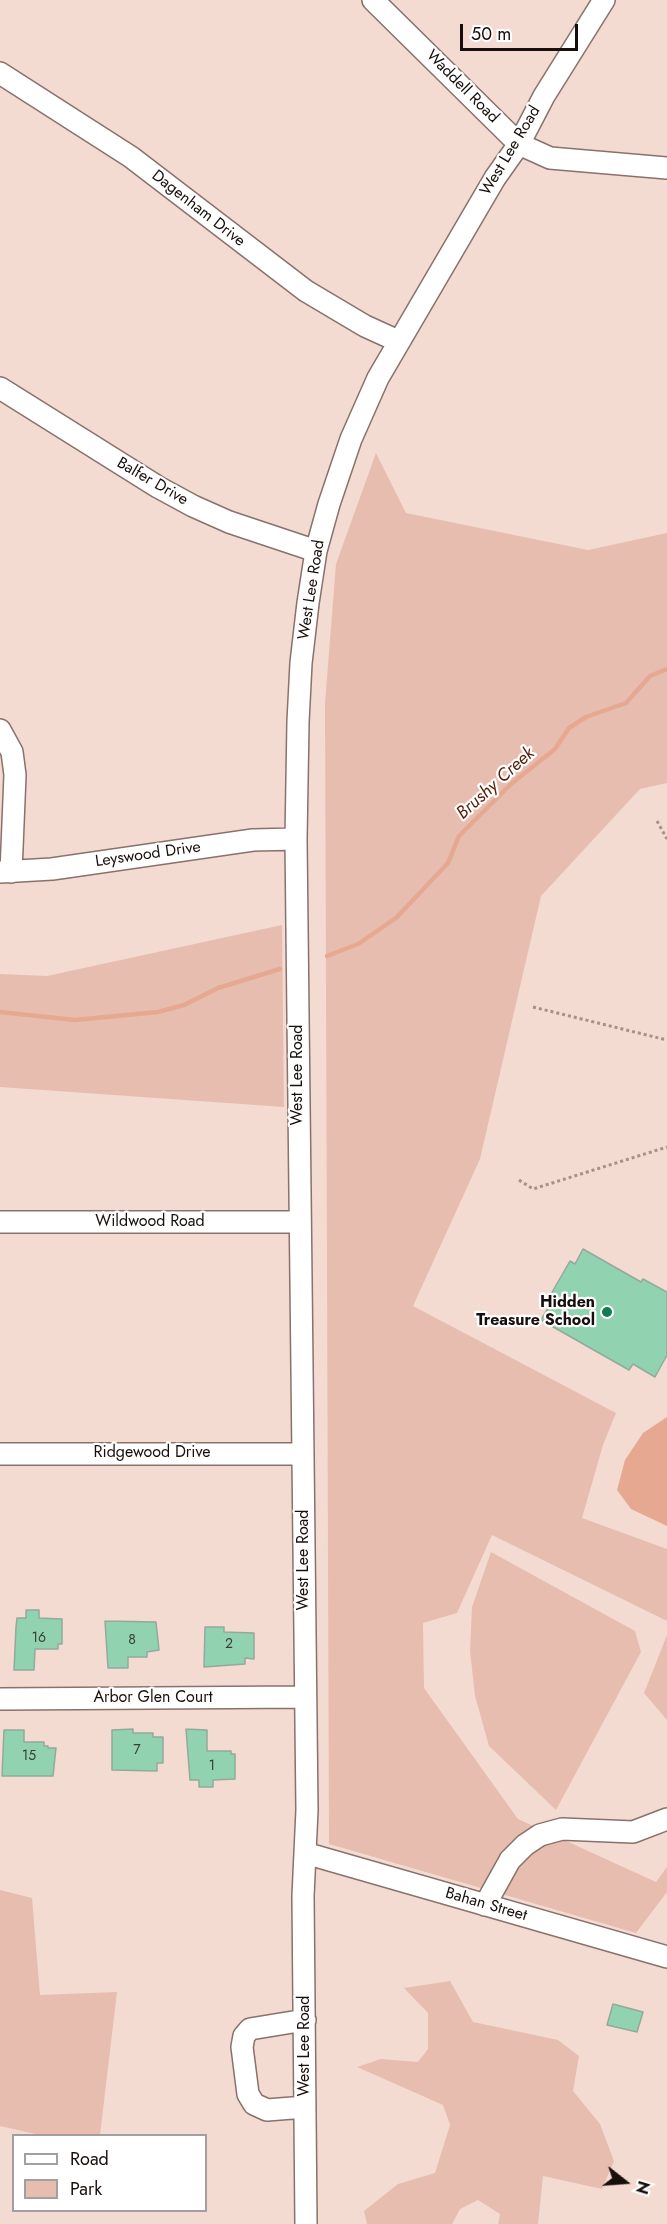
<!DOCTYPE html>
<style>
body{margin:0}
#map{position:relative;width:667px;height:2224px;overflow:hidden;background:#f3dbd2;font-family:Jost,sans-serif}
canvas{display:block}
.legend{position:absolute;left:12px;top:2134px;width:195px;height:78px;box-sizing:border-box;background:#fff;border:2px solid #a29f9e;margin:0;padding:8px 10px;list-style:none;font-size:18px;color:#170f0c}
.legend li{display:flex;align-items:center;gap:12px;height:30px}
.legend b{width:30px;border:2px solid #a29f9e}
.north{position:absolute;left:595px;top:2152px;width:60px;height:60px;-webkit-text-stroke:4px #fff;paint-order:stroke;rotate:107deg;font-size:16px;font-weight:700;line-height:24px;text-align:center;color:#170f0c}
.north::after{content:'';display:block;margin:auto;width:21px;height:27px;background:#170f0c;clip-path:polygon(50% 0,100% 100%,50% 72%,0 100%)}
.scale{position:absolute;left:460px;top:24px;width:118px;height:27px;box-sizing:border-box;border:3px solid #170f0c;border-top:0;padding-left:8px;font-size:18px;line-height:21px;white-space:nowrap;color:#170f0c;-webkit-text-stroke:4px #fff;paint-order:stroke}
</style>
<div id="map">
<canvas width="667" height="2224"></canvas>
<ul class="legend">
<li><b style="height:8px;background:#fff"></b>Road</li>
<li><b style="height:16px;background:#e7bdaf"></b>Park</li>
</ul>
<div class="north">N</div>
<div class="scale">50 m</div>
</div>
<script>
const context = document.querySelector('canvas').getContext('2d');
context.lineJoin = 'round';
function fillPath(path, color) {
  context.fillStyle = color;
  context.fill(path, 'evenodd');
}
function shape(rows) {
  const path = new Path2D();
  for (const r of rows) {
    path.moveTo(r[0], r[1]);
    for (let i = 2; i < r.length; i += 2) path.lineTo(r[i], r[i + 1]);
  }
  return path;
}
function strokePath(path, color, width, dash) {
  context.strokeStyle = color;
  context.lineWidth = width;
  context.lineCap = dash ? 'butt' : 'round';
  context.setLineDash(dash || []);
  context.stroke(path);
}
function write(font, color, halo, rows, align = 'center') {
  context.font = font + ' Jost,sans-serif';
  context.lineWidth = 4.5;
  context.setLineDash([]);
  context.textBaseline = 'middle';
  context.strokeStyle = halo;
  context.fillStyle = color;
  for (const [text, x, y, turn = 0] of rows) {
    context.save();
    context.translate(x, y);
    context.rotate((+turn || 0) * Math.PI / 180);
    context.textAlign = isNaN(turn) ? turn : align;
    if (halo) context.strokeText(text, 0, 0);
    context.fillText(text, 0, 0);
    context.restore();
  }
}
fillPath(shape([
 [376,453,406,513,588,550,667,533,667,783,640,789,541,896,480,1159,413,1306,616,1413,603,1445,582,1518,667,1549,667,1621,492,1535,457,1613,423,1623,424,1688,518,1819,656,1882,667,1867,667,1892,636,1933,329,1844,325,703,336,564],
 [282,925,284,1107,0,1087,0,974,47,976],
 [491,1552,635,1631,641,1652,556,1810,489,1746,475,1696,470,1651,472,1607],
 [667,1635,667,1720,644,1693],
 [0,1890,32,1898,40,1995,117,1992,100,2135,40,2135,0,2126],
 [450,1981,473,2022,558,2040,579,2056,573,2091,600,2124,614,2161,602,2189,543,2176,538,2224,498,2224,500,2214,478,2200,460,2209,452,2224,367,2224,364,2211,398,2184,435,2173,450,2125,443,2105,357,2067,381,2059,418,2062,428,2049,428,2013,404,1988]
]), '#e7bdaf');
fillPath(shape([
 [667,1417,667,1526,631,1509,617,1490,625,1460,643,1433]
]), '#e7a892');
strokePath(shape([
 [327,956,358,944,396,918,448,863,459,836,511,784,555,749,569,728,586,717,626,703,650,676,667,669],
 [0,1012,75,1020,158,1012,184,1005,218,988,280,969]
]), '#e7a892', 4.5);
const building = shape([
 [583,1249,641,1282,643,1279,667,1292,667,1355,655,1377,633,1364,629,1370,541,1320,551,1303,547,1301,570,1261,575,1264,583,1249],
 [26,1610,39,1610,39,1618,62,1619,62,1644,58,1644,58,1649,35,1649,34,1670,14,1670,16,1627,17,1618,26,1618,26,1610],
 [105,1621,156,1622,159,1650,147,1652,147,1657,128,1657,128,1668,108,1668,105,1621],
 [205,1627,224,1627,224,1632,254,1633,254,1659,245,1658,245,1664,204,1667,205,1627],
 [133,1729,133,1733,153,1733,153,1737,163,1737,163,1763,157,1763,157,1771,112,1770,112,1730,133,1729],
 [186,1729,207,1730,207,1751,231,1751,231,1754,235,1754,235,1779,213,1780,213,1787,199,1787,199,1780,190,1780,186,1729],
 [4,1730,24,1730,24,1742,44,1742,44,1746,48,1746,48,1748,56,1748,53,1776,2,1776,4,1730],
 [613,2004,643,2012,637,2032,607,2025,613,2004]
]);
fillPath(building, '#91d2b0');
strokePath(building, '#94a99d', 1.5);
const minor = shape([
 [373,0,519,144,550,158,667,168],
 [0,73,131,157,306,291,365,326,398,341],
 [0,388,158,487,193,506,229,522,316,551],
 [0,730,12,752,15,775,11,872],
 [0,872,52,869,253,840,296,839],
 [0,1222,300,1222],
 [0,1454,303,1454],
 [0,1699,305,1697],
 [305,1853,667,1957],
 [485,1905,510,1860,525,1845,540,1835,562,1829,633,1832,667,1819],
 [305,2107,267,2110,254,2104,248,2094,242,2047,244,2036,250,2029,305,2020],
 [306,2224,303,1896,307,1810,296,839,298,722,301,663,308,603,316,551,329,504,351,439,378,378,495,178,519,144,544,96,604,0]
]);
strokePath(minor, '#88726b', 24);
strokePath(shape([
 [657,821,667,839],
 [533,1007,667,1040],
 [519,1180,533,1189,667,1147]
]), '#a3918a', 3, [3, 3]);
strokePath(minor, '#fff', 21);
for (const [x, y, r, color] of [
 [607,1312,6,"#167b53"]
]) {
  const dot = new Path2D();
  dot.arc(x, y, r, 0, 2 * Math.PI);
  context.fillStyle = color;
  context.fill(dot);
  strokePath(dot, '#fff', 2);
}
write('14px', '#364035', null, [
 ["16",39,1639],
 ["8",132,1641],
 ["2",229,1645],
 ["7",137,1751],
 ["15",29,1757],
 ["1",212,1767]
]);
write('16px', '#170f0c', '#fff', [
 ["Waddell Road",462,87,45],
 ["West Lee Road",511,151,-59],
 ["Dagenham Drive",198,209,38],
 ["Balfer Drive",152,482,30],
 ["West Lee Road",312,590,-81],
 ["Leyswood Drive",148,855,-8],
 ["West Lee Road",298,1075,-90],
 ["Wildwood Road",150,1222],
 ["Ridgewood Drive",152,1453],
 ["West Lee Road",304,1560,-90],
 ["Arbor Glen Court",153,1698],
 ["Bahan Street",486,1905,16],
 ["West Lee Road",305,2046,-90]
]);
write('bold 16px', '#170f0c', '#fff', [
 ["Hidden",595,1303],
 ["Treasure School",595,1321]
], 'right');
write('italic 18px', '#561e07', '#fff', [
 ["Brushy Creek",496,784,-42]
]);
</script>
